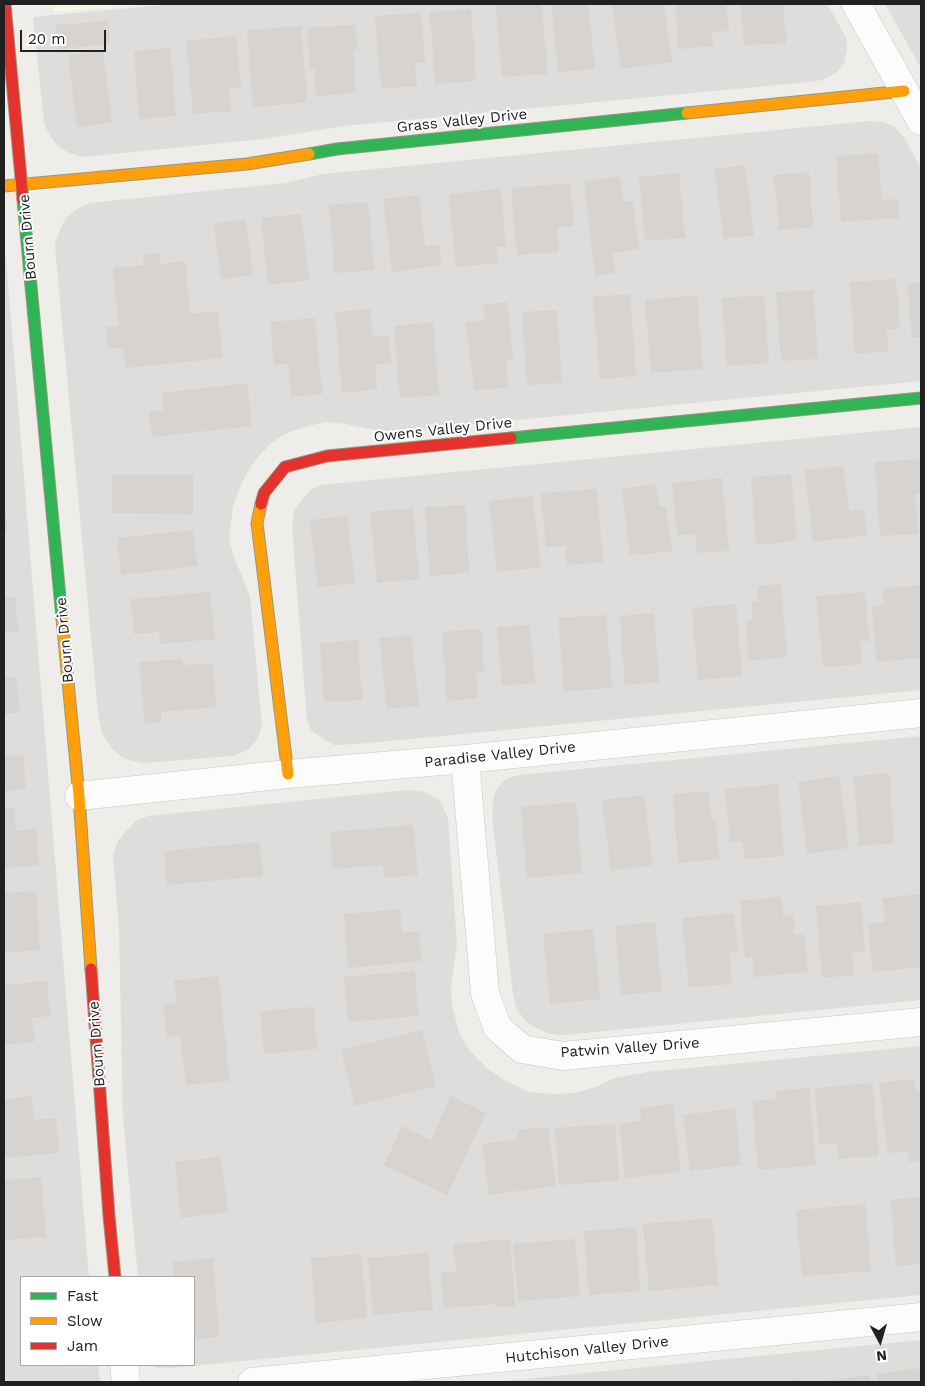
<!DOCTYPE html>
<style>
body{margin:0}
#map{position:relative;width:925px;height:1386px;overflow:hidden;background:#efede9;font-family:"Work Sans",sans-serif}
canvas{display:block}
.frame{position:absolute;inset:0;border:5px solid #212121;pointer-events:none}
.legend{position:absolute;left:20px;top:1276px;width:175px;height:90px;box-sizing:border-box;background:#fff;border:1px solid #a6a6a6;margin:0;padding:6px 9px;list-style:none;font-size:15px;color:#212121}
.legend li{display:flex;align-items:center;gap:10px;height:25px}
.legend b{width:25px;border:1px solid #a6a6a6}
.north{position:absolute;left:855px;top:1316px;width:50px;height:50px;-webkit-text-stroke:4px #fff;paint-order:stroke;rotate:174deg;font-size:14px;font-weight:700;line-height:20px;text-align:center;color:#212121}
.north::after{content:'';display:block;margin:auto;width:18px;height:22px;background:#212121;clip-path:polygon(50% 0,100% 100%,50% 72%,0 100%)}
.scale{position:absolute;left:20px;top:30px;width:86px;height:22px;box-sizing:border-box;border:2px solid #212121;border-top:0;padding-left:6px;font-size:15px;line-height:18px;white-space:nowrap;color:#212121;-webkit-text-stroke:4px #fff;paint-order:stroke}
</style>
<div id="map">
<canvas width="925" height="1386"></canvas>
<div class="frame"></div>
<ul class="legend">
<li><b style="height:6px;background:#30b455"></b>Fast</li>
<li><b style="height:6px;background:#ff9f0a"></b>Slow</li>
<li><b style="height:6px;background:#e5322d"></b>Jam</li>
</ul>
<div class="north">N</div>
<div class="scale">20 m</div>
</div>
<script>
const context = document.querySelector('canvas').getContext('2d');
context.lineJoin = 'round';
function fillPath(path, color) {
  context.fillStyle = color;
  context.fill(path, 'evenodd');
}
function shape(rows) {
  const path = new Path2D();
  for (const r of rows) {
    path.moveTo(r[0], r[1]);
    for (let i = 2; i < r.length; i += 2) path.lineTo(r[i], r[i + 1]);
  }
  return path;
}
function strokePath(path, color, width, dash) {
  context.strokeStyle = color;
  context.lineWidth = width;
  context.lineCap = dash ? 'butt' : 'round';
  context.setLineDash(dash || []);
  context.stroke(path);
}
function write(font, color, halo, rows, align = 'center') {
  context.font = font + ' "Work Sans",sans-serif';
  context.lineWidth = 4;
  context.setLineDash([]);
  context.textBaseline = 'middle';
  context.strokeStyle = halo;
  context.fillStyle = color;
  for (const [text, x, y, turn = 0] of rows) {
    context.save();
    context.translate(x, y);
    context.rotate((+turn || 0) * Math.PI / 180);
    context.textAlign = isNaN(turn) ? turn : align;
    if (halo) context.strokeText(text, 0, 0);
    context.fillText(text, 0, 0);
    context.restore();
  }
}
fillPath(shape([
 [173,4,827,4,846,37,847,49,844,64,836,73,822,80,809,82,344,126,263,139,84,157,69,153,57,145,49,134,44,123,33,17],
 [885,4,921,4,921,68],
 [870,121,884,122,895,127,905,139,921,168,921,381,393,432,369,429,346,424,326,422,308,426,287,433,271,443,255,460,242,482,233,506,229,538,233,555,250,596,262,726,257,740,248,750,233,756,144,763,125,759,112,749,102,733,98,713,56,258,55,243,60,230,66,218,77,209,90,203,285,183,323,174],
 [4,249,6,257,89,1277,21,1277,21,1365,98,1365,100,1382,4,1382],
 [921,427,921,690,358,744,334,745,325,740,311,730,307,720,292,527,294,511,301,501,311,490,320,485],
 [921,736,921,1000,565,1035,549,1034,534,1027,524,1019,516,1008,513,994,492,817,493,801,495,792,500,785,508,778,519,775],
 [407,790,425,792,440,801,448,818,457,943,451,987,452,1005,459,1033,470,1051,487,1068,504,1080,529,1092,552,1094,574,1093,596,1087,614,1078,647,1072,921,1046,921,1295,171,1368,159,1368,150,1365,194,1365,194,1277,138,1277,123,1118,119,928,113,857,118,841,135,821,148,816],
 [921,1340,921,1382,494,1382]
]), '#dedddb');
fillPath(shape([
 [55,4,148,4,53,12]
]), '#f7f7e5');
fillPath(shape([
 [521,4,542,4,547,74,502,77,496,6],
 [551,4,588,4,595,69,558,72],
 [612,4,664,4,672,62,621,69],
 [675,4,726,4,729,31,712,32,713,46,679,49],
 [741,4,783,4,786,43,744,45],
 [471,9,476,81,435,84,430,12],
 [421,13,425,62,415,63,417,86,381,89,375,16],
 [108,21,110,44,58,49,56,25],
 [356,25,357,50,353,50,356,93,316,96,315,70,310,70,307,27],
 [301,26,307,102,253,107,247,30],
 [236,36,241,87,229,89,231,111,193,114,186,41],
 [170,48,176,116,139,119,134,51],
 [103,51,112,122,77,127,68,55],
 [878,153,882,200,898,199,899,218,841,222,836,156],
 [745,165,754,235,724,239,714,169],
 [809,172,813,227,779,230,774,175],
 [679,173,685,238,645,241,639,177],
 [620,177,623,202,633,201,639,249,612,253,615,273,595,276,584,181],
 [570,183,574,226,557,228,559,252,517,255,511,188],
 [501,189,506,247,496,247,498,263,456,267,449,194],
 [419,195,425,246,439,245,442,265,392,272,383,199],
 [368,202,374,270,335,273,329,205],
 [301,214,309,280,268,285,261,218],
 [246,219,253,275,221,279,214,224],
 [159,253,160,264,185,261,190,314,218,311,223,358,125,368,123,347,108,349,106,327,119,326,113,268,144,265,143,255],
 [896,279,900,329,887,330,888,351,855,354,850,282],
 [921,282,921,337,912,338,907,283],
 [813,290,818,359,781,361,776,292],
 [630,294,636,376,600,379,593,297],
 [697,295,703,369,651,373,645,300],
 [764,295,769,363,727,366,722,298],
 [507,302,513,359,506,360,508,387,474,391,466,322,485,320,483,305],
 [370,309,373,337,389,336,391,363,375,364,377,389,342,393,335,312],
 [557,310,562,383,527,385,522,312],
 [315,318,322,394,291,397,288,364,274,365,270,322],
 [433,322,439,395,400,398,394,326],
 [247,383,252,426,152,437,149,412,164,410,162,393],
 [921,459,921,493,915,494,918,534,880,536,875,462],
 [843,466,849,511,864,510,867,535,813,542,805,470],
 [791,474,797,541,756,545,751,477],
 [112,475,193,475,193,514,112,513],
 [722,478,729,551,697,553,695,534,677,535,672,483],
 [656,484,659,507,666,506,672,551,641,555,641,553,630,555,622,489],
 [597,489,603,562,567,565,566,546,546,547,541,493],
 [532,496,541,567,497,572,489,501],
 [4,504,5,504,7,532,4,532],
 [465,505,469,573,430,576,425,507],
 [413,508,419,579,377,583,370,512],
 [347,516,355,583,318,587,310,520],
 [193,530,197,566,121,575,117,538],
 [781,584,787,657,749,661,746,621,753,620,752,602,758,602,757,586],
 [921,585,921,658,877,662,872,607,884,605,883,588],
 [210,592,215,639,160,644,159,632,134,634,131,599],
 [865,592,869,641,860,641,862,664,823,667,816,596],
 [15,597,18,632,4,633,4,598],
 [736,604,742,676,698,680,692,608],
 [654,613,659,682,625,685,620,616],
 [606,615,612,688,564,691,558,618],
 [530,625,535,683,502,686,497,627],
 [481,629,484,672,476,672,478,698,447,701,442,632],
 [411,635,419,706,387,709,379,638],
 [358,640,362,700,324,702,320,643],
 [182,659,183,665,213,663,216,707,161,712,161,722,145,724,139,662],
 [16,677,20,712,4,714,4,678],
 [23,755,26,789,4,791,4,756],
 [889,773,894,843,859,846,854,776],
 [839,776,849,848,807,854,798,782],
 [778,784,784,856,744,859,743,841,730,842,725,789],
 [708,791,711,819,715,819,719,859,678,863,673,794],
 [644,795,653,865,611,871,602,800],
 [576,802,582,873,527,878,521,807],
 [14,807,16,831,36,829,39,865,4,868,4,808],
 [413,825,418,875,384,878,383,865,333,869,330,832],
 [259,842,263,876,167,885,164,851],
 [36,891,40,950,4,953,4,893],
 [921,894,921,967,873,972,868,924,885,922,883,898],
 [781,897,783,916,793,915,794,935,804,934,808,972,754,977,752,957,745,958,740,901],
 [861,902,865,952,852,953,854,975,822,978,816,906],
 [400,909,402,933,419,931,421,961,348,968,344,914],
 [734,913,738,951,729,952,732,984,689,987,682,918],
 [655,922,662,991,621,995,615,926],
 [593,929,600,999,550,1004,543,934],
 [415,971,418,1016,348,1022,344,977],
 [219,976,229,1081,186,1085,180,1036,167,1037,163,1004,177,1003,174,981],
 [47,981,50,1016,32,1018,34,1042,4,1045,4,985],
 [313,1007,317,1049,264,1054,260,1011],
 [422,1030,436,1086,355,1106,341,1050],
 [914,1079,915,1091,921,1091,921,1160,909,1162,908,1151,888,1153,879,1083],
 [872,1083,879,1156,838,1159,837,1143,819,1144,815,1088],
 [809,1088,816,1165,758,1170,752,1101,776,1099,775,1091],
 [32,1096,34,1120,56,1118,59,1153,4,1158,4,1099],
 [451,1096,486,1113,447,1195,384,1165,402,1126,431,1140],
 [673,1104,681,1172,625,1178,619,1123,641,1121,640,1108],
 [735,1108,741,1165,690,1171,683,1115],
 [615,1124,619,1181,559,1185,555,1128],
 [548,1127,556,1186,489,1195,482,1144,518,1139,517,1130],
 [221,1157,228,1212,181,1218,175,1162],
 [41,1177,46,1237,4,1240,4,1180],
 [921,1197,921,1264,896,1266,891,1200],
 [865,1204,871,1271,802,1276,796,1210],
 [712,1218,718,1285,649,1291,643,1224],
 [636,1227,640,1291,589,1295,584,1231],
 [510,1239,515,1306,495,1307,495,1304,444,1308,441,1273,456,1272,454,1244],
 [575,1239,580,1296,518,1301,513,1244],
 [428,1253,433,1310,373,1315,368,1258],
 [361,1254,367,1318,316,1323,311,1258],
 [213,1258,219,1337,194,1339,194,1277,174,1277,172,1262],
 [921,1368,921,1382,878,1382,877,1374],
 [870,1375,871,1382,824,1382,824,1381],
 [800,1379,801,1382,788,1382,788,1381]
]), '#d6d3d0');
const street = shape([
 [856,4,921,121],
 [465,759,485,993,497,1027,522,1049,563,1056,921,1022],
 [79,796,288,774,465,759,921,713],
 [124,1365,126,1382],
 [252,1382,921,1317]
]);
const fast = shape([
 [309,154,337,149,687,113],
 [23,200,62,619],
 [511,438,921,398]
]);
const slow = shape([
 [687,113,904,91],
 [4,186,247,164,309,154],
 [261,504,257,523,288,774],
 [62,619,79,796,91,969]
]);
const jam = shape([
 [5,4,23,200],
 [261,504,264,493,285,467,327,456,511,438],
 [91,969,109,1216,115,1277]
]);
strokePath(street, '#c8c7c5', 29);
strokePath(fast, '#969980', 13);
strokePath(slow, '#969980', 13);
strokePath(jam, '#969980', 13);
strokePath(street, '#fdfcfc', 28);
strokePath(fast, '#30b455', 11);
strokePath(slow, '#ff9f0a', 11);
strokePath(jam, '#e5322d', 11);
write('15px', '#212121', '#fff', [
 ["Grass Valley Drive",462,121,-6],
 ["Bourn Drive",28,237,-95],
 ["Owens Valley Drive",443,430,-6],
 ["Bourn Drive",65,640,-95],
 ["Paradise Valley Drive",500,755,-6],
 ["Bourn Drive",97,1044,-94],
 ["Patwin Valley Drive",630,1048,-4],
 ["Hutchison Valley Drive",587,1350,-6]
]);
</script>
